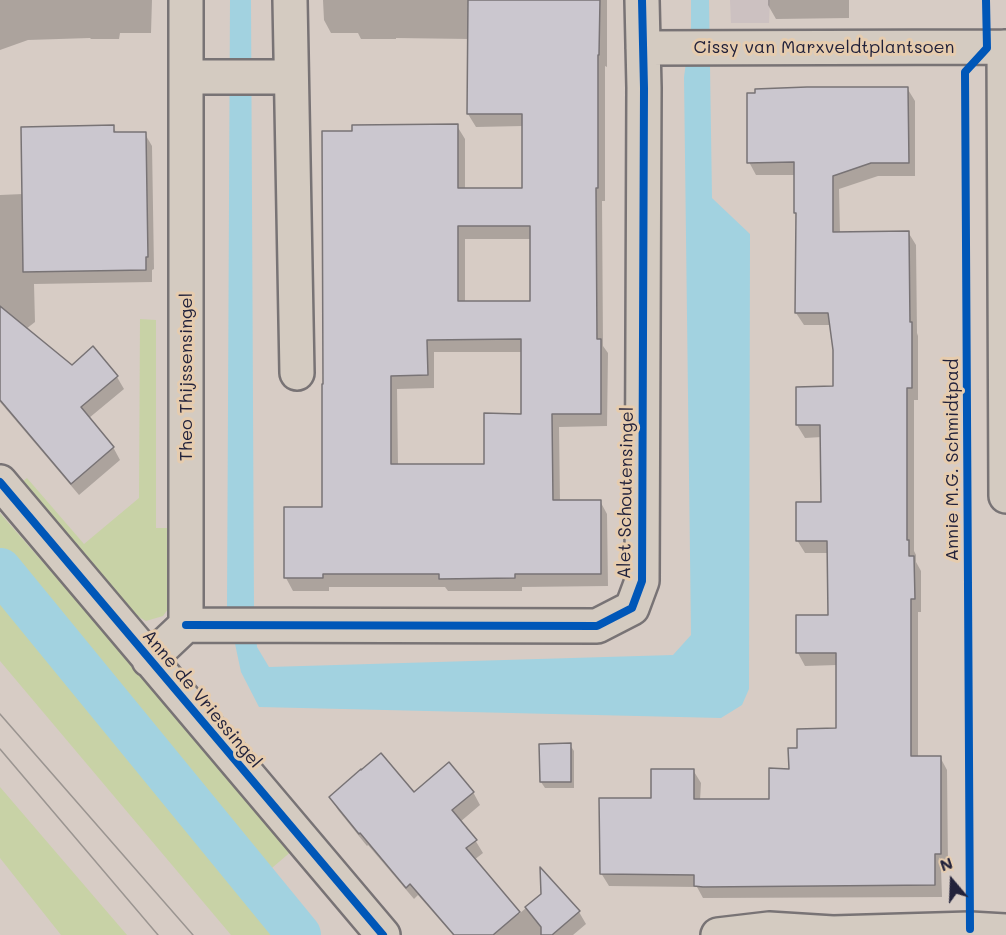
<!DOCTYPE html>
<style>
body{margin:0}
#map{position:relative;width:1006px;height:935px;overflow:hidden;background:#d7ccc5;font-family:Mali,sans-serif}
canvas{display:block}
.north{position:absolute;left:922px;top:851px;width:60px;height:60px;-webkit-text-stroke:4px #e6ccae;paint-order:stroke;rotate:341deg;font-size:16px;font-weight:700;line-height:24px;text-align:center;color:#22223b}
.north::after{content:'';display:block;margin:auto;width:21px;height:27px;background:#22223b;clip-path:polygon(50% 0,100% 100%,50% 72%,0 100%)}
</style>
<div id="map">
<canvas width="1006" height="935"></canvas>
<div class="north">N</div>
</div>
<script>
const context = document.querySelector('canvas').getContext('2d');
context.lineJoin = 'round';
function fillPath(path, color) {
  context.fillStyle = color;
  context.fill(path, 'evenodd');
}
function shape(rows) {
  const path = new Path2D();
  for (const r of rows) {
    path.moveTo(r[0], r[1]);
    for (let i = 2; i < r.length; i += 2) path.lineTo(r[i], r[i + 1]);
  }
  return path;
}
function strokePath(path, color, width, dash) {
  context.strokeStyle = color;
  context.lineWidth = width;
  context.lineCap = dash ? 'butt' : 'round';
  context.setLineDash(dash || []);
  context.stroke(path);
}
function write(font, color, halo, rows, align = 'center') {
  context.font = font + ' Mali,sans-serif';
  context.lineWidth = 6;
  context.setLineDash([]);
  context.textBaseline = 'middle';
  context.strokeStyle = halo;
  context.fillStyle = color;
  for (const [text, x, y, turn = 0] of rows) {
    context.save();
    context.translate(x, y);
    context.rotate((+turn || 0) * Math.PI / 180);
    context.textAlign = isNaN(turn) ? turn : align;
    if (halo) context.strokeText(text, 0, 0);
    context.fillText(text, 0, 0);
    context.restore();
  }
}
fillPath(shape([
 [730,0,770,0,769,23,731,23]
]), '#ccc1c1');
fillPath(shape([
 [140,319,156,320,156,528,170,528,171,605,163,616,146,621,132,613,22,482,27,478,84,544,139,498],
 [0,513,293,850,266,873,319,935,231,935,0,661],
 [0,787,127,935,61,935,0,858]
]), '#c8d2a6');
fillPath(shape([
 [230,0,251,0,254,608,257,647,269,667,673,655,691,635,684,77,691,27,691,0,709,0,712,198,750,234,749,689,742,705,721,718,259,707,241,672,227,606]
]), '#a2d2e0');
fillPath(shape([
 [0,0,152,0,151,33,120,33,119,39,91,39,90,38,28,40,0,50],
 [323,0,607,0,607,67,605,66,605,201,602,201,603,346,608,353,607,426,559,427,560,501,600,501,607,514,608,586,522,587,522,591,448,591,445,587,329,587,329,591,293,591,286,578,323,508,457,126,465,139,465,189,523,189,523,126,476,127,468,114,469,39,396,38,396,39,361,39,358,33,331,33,324,20],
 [465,239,532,239,532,302,465,302],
 [434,352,522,352,522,415,485,465,398,465,397,389,434,388],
 [768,0,849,0,849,18,776,19,768,5],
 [907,88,915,101,915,176,878,176,839,189,840,233,908,232,916,245,917,333,918,336,918,400,914,400,914,551,916,555,916,562,921,571,921,612,918,612,918,758,940,757,947,770,948,867,941,867,942,897,703,898,697,887,609,886,601,873,653,799,693,770,701,783,700,801,770,801,791,770,798,749,837,730,837,665,805,666,798,653,830,617,829,553,805,553,797,540,822,504,822,437,805,438,797,425,835,388,834,350,831,325,804,325,796,313,797,215,796,175,756,175,749,162],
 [113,127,117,134,145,134,152,146,154,269,152,270,152,282,34,284,35,322,26,329,72,366,117,377,124,389,89,418,113,447,120,460,79,495,0,402,0,195,23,194],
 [570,745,574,751,574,788,545,788,541,782],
 [473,792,480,805,460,822,475,840,483,853,474,860,519,914,542,894,579,912,586,924,573,935,453,935,418,895,414,899,368,845,367,846,338,810,331,798]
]), '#0003');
strokePath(shape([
 [0,570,299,935]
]), '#a2d2e0', 44);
const building = shape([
 [468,0,600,0,599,55,598,55,598,188,596,188,597,339,601,339,601,414,552,414,553,500,601,500,601,574,515,574,515,578,439,579,439,574,323,574,323,578,284,578,284,507,322,507,322,384,323,384,322,131,352,131,352,125,458,124,458,188,522,188,522,114,467,114,468,0],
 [458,226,530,226,530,301,458,301,458,226],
 [521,339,521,414,484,413,484,464,391,464,391,376,428,375,427,340,521,339],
 [807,87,908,87,909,163,871,163,833,176,833,232,909,231,910,322,912,322,912,388,907,388,907,540,909,540,909,556,914,556,915,599,911,599,911,756,941,756,941,854,935,854,935,885,703,887,694,886,694,875,600,874,599,798,651,798,651,769,694,769,694,799,769,799,769,768,789,769,788,748,797,748,797,729,836,728,836,653,796,653,796,615,828,615,827,541,796,541,796,502,821,502,820,425,796,425,796,387,833,386,833,350,828,313,795,313,796,213,794,213,794,162,747,163,747,93,755,93,755,89,807,87],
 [114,125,114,132,146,132,148,257,146,257,146,270,23,272,21,127,114,125],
 [0,306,72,365,93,346,118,376,81,407,114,447,71,484,0,400,0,306],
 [571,743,571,782,540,782,539,744,571,743],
 [381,753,414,792,449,762,474,792,452,810,477,840,466,848,520,912,493,935,454,935,410,884,406,888,360,833,359,834,329,797,361,769,361,770,381,753],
 [540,867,580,911,552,935,541,935,541,927,525,907,541,894,540,867]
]);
fillPath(building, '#cbc7cf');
strokePath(building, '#787375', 1.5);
const minor = shape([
 [290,0,297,373],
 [1004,47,1006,496],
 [643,48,1006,47],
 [186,77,291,77],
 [0,482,383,935],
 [186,625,597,626,632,608,642,581,644,88,642,0],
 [149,660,186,625,186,0],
 [718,935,769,929,833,933],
 [831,935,833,933,970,929,1006,931]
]);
strokePath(minor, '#787375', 38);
strokePath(minor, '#d4cbc1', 33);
strokePath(shape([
 [0,714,193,935],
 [0,749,158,935]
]), '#9b9591', 1.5);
strokePath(shape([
 [0,482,383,935],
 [186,625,597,626,632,608,642,581,644,88,642,0],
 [970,929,965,72,987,48,986,0]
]), '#0057b8', 8);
write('18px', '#22223b', '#e6ccae', [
 ["Cissy van Marxveldtplantsoen",824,47],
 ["Theo Thijssensingel",186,377,-90],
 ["Annie M.G. Schmidtpad",952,460,-90],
 ["Alet Schoutensingel",626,493,-89],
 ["Anne de Vriessingel",202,699,50]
]);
</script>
